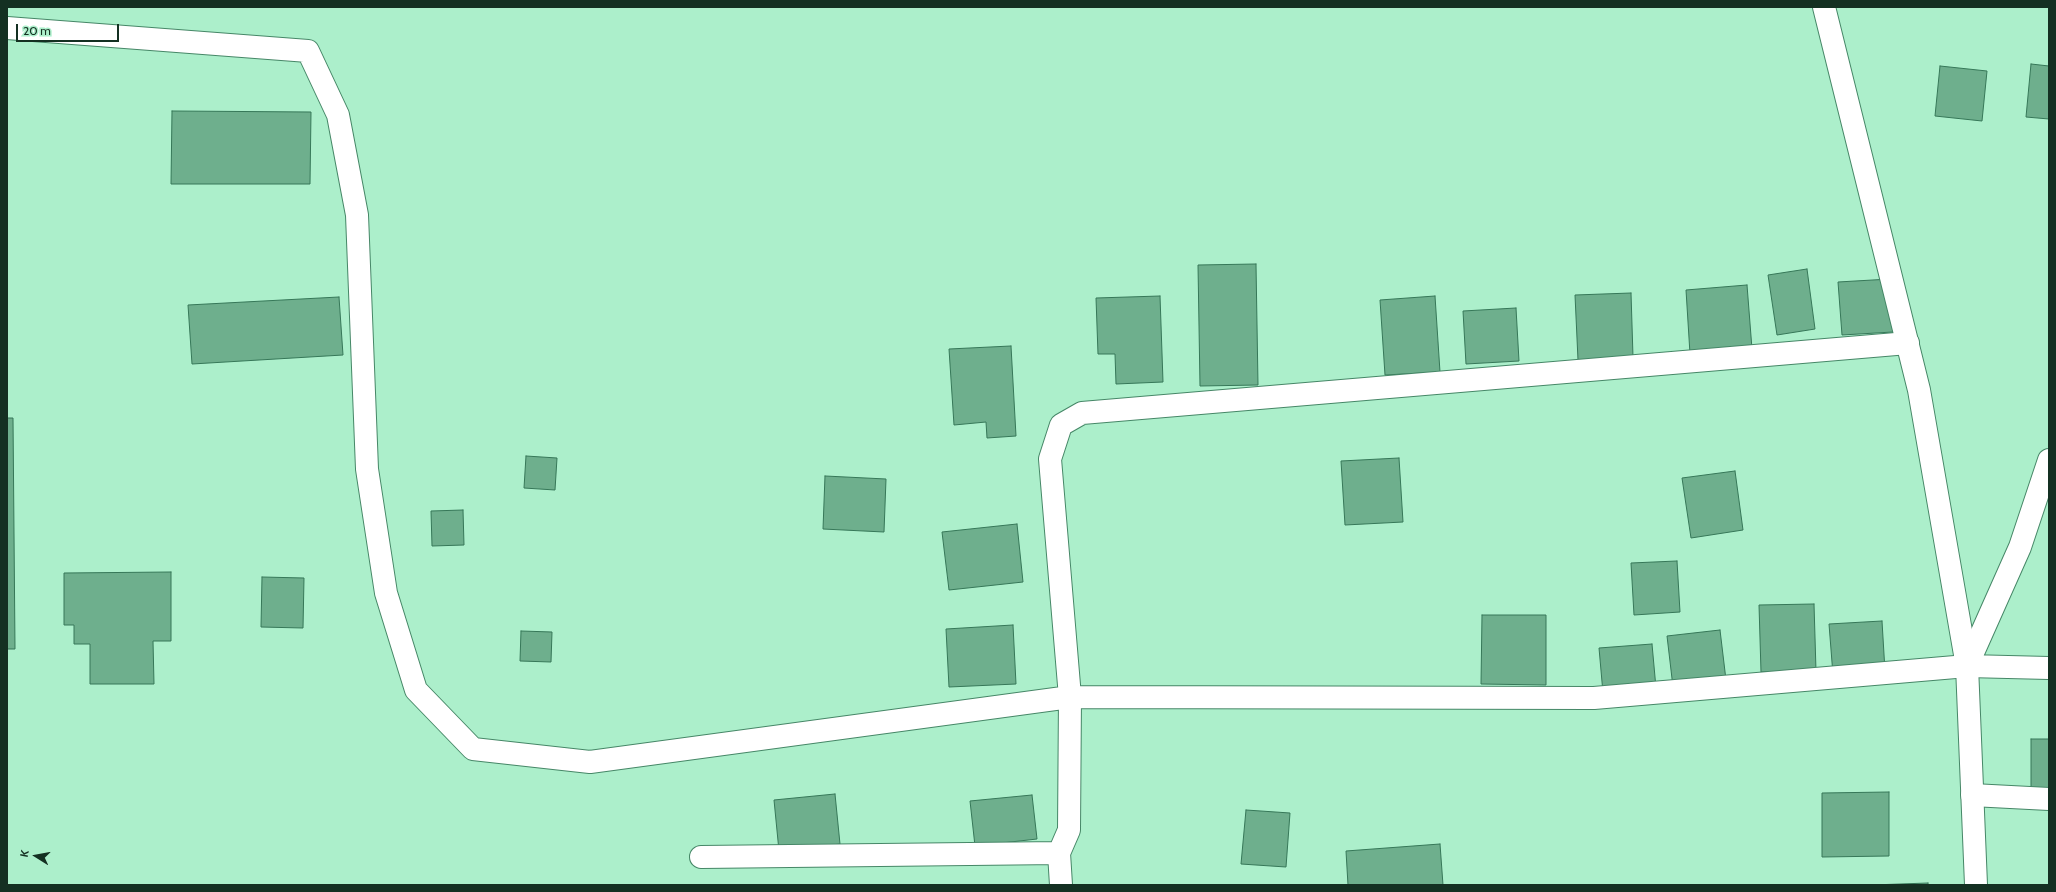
<!DOCTYPE html>
<style>
body{margin:0}
#map{position:relative;width:2056px;height:892px;overflow:hidden;background:#acefcb;font-family:Cabin,sans-serif}
canvas{display:block}
.frame{position:absolute;inset:0;border:8px solid #143022;pointer-events:none}
.north{position:absolute;left:16px;top:836px;width:40px;height:40px;-webkit-text-stroke:3px #acefcb;paint-order:stroke;rotate:281deg;font-size:11px;font-weight:700;line-height:16px;text-align:center;color:#143022}
.north::after{content:'';display:block;margin:auto;width:14px;height:18px;background:#143022;clip-path:polygon(50% 0,100% 100%,50% 72%,0 100%)}
.scale{position:absolute;left:16px;top:24px;width:103px;height:18px;box-sizing:border-box;border:2px solid #143022;border-top:0;padding-left:5px;font-size:12px;line-height:14px;white-space:nowrap;color:#143022;-webkit-text-stroke:3px #acefcb;paint-order:stroke}
</style>
<div id="map">
<canvas width="2056" height="892"></canvas>
<div class="frame"></div>
<div class="north">K</div>
<div class="scale">20 m</div>
</div>
<script>
const context = document.querySelector('canvas').getContext('2d');
context.lineJoin = 'round';
function fillPath(path, color) {
  context.fillStyle = color;
  context.fill(path, 'evenodd');
}
function shape(rows) {
  const path = new Path2D();
  for (const r of rows) {
    path.moveTo(r[0], r[1]);
    for (let i = 2; i < r.length; i += 2) path.lineTo(r[i], r[i + 1]);
  }
  return path;
}
function strokePath(path, color, width, dash) {
  context.strokeStyle = color;
  context.lineWidth = width;
  context.lineCap = dash ? 'butt' : 'round';
  context.setLineDash(dash || []);
  context.stroke(path);
}
const building = shape([
 [2031,64,2049,66,2049,119,2026,117,2031,64],
 [1940,66,1987,71,1982,121,1935,116,1940,66],
 [172,111,311,112,310,184,171,184,172,111],
 [1256,264,1258,385,1200,386,1198,265,1256,264],
 [1807,269,1815,329,1777,335,1768,275,1807,269],
 [1890,279,1893,332,1842,335,1838,282,1890,279],
 [1747,285,1752,349,1690,354,1686,290,1747,285],
 [1631,293,1633,357,1578,360,1575,295,1631,293],
 [1160,296,1163,382,1116,384,1115,354,1098,354,1096,298,1160,296],
 [1435,296,1440,372,1385,375,1380,300,1435,296],
 [339,297,343,355,192,364,188,305,339,297],
 [1516,308,1519,361,1466,364,1463,311,1516,308],
 [1011,346,1016,436,987,438,986,422,954,425,949,349,1011,346],
 [7,418,13,418,15,649,7,649,7,418],
 [526,456,557,458,555,490,524,488,526,456],
 [1399,458,1403,522,1345,525,1341,461,1399,458],
 [1735,471,1743,530,1691,538,1682,478,1735,471],
 [825,476,886,479,884,532,823,529,825,476],
 [463,510,464,545,432,546,431,511,463,510],
 [1017,524,1023,582,949,590,942,532,1017,524],
 [1677,561,1680,612,1634,615,1631,563,1677,561],
 [171,572,171,641,153,641,154,684,90,684,90,644,74,644,74,625,64,625,64,573,171,572],
 [262,577,304,578,303,628,261,627,262,577],
 [1814,604,1816,671,1761,672,1759,605,1814,604],
 [1482,615,1546,615,1546,685,1481,684,1482,615],
 [1882,621,1885,671,1833,675,1829,624,1882,621],
 [1013,625,1016,684,949,687,946,629,1013,625],
 [1720,630,1726,680,1673,687,1667,636,1720,630],
 [521,631,552,632,551,662,520,661,521,631],
 [1652,644,1656,688,1603,693,1599,648,1652,644],
 [2031,739,2049,739,2049,792,2031,792,2031,739],
 [1889,792,1889,856,1822,857,1822,793,1889,792],
 [835,794,840,844,779,851,774,800,835,794],
 [1032,795,1037,839,975,846,970,801,1032,795],
 [1246,810,1290,813,1286,867,1241,864,1246,810],
 [1440,844,1443,885,1348,885,1346,851,1440,844],
 [1928,883,1928,885,1872,885,1928,883]
]);
fillPath(building, '#6eaf8d');
strokePath(building, '#367758', 1);
const minor = shape([
 [7,28,308,51,338,115,357,215,367,469,386,593,416,690,473,749,590,762,1070,697,1594,698,1967,666,2049,668],
 [1967,666,2020,547,2049,460],
 [1972,795,2049,799],
 [701,857,1059,853],
 [1061,885,1059,853,1069,830,1070,697,1050,459,1061,425,1082,413,1908,343]
]);
const tertiary = shape([
 [1824,7,1919,390,1967,666,1976,885]
]);
strokePath(minor, '#468767', 24);
strokePath(tertiary, '#468767', 24);
strokePath(minor, '#fff', 22);
strokePath(tertiary, '#fff', 22);
</script>
